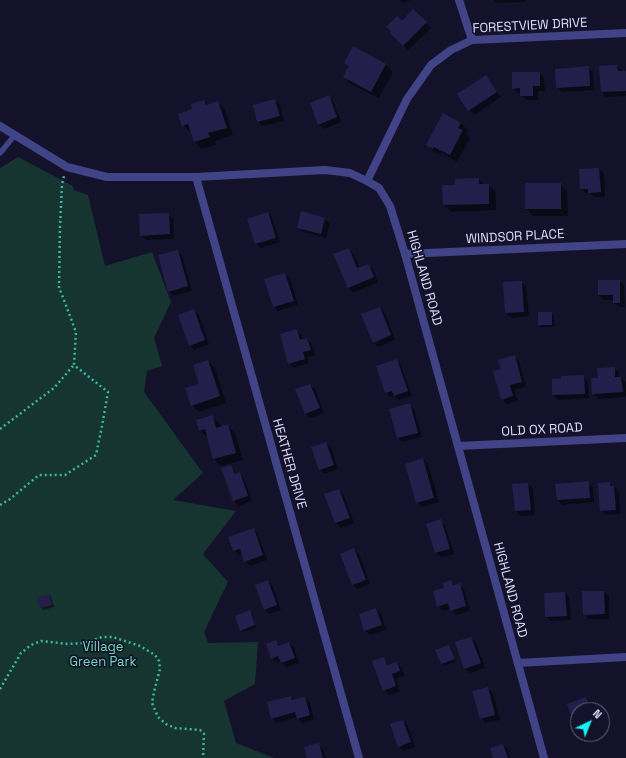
<!DOCTYPE html>
<style>
body{margin:0}
#map{position:relative;width:626px;height:758px;overflow:hidden;background:#14122a;font-family:"Space Grotesk",sans-serif}
canvas{display:block}
.north{position:absolute;left:570px;top:702px;width:40px;height:40px;box-sizing:border-box;background:#14122a;border:1px solid #65637e;border-radius:50%;rotate:43deg;font-size:11px;font-weight:700;line-height:16px;text-align:center;color:#deddfd}
.north::after{content:'';display:block;margin:auto;width:14px;height:18px;background:#13f4f3;clip-path:polygon(50% 0,100% 100%,50% 72%,0 100%)}
</style>
<div id="map">
<canvas width="626" height="758"></canvas>
<div class="north">N</div>
</div>
<script>
const context = document.querySelector('canvas').getContext('2d');
context.lineJoin = 'round';
function fillPath(path, color) {
  context.fillStyle = color;
  context.fill(path, 'evenodd');
}
function shape(rows) {
  const path = new Path2D();
  for (const r of rows) {
    path.moveTo(r[0], r[1]);
    for (let i = 2; i < r.length; i += 2) path.lineTo(r[i], r[i + 1]);
  }
  return path;
}
function strokePath(path, color, width, dash) {
  context.strokeStyle = color;
  context.lineWidth = width;
  context.lineCap = dash ? 'butt' : 'round';
  context.setLineDash(dash || []);
  context.stroke(path);
}
function write(font, color, halo, rows, align = 'center') {
  context.font = font + ' "Space Grotesk",sans-serif';
  context.lineWidth = 3.5;
  context.setLineDash([]);
  context.textBaseline = 'middle';
  context.strokeStyle = halo;
  context.fillStyle = color;
  for (const [text, x, y, turn = 0] of rows) {
    context.save();
    context.translate(x, y);
    context.rotate((+turn || 0) * Math.PI / 180);
    context.textAlign = isNaN(turn) ? turn : align;
    if (halo) context.strokeText(text, 0, 0);
    context.fillText(text, 0, 0);
    context.restore();
  }
}
fillPath(shape([
 [18,157,73,186,74,190,88,195,105,266,152,252,171,302,154,338,162,366,147,371,144,392,203,473,173,500,236,511,203,554,228,582,204,632,208,643,258,642,255,684,224,701,236,743,274,758,0,758,0,168]
]), '#163430');
fillPath(shape([
 [400,0,411,0,403,3],
 [494,0,526,0,526,2,497,3],
 [413,11,431,28,408,50,391,33],
 [345,63,386,65,393,72,379,98,351,84,344,77,349,67],
 [617,66,622,71,626,72,626,96,606,97,602,92],
 [588,67,593,72,594,90,562,92,557,87],
 [540,73,544,78,545,91,538,91,538,100,526,100,521,95,521,93,518,93,513,88],
 [485,76,501,97,474,115,469,110],
 [328,96,333,101,341,122,324,129,319,124],
 [275,100,280,105,284,121,263,126,258,122],
 [204,101,209,105,218,102,225,110,233,135,215,141,216,145,202,149,195,142,191,132,190,132,183,125,194,110],
 [461,123,468,131,466,134,470,138,457,162,442,153,441,155,434,152,427,145],
 [599,169,604,173,605,197,594,197,590,193,586,193,581,189],
 [479,179,485,185,488,185,496,192,496,210,451,212,444,205,456,186],
 [560,184,567,191,568,216,533,216,526,208],
 [302,212,325,219,330,223,326,238,303,232,298,227],
 [268,213,272,218,280,242,261,248,256,244,248,219],
 [168,214,173,218,174,239,146,240,141,235],
 [349,249,353,254,360,268,368,265,373,269,378,282,353,293,349,288,335,255],
 [177,251,182,255,192,291,174,296,169,291],
 [285,274,290,278,298,305,278,311,273,306],
 [599,281,620,281,624,285,625,307,619,307,614,303,614,300,603,300,599,295],
 [522,282,526,287,529,316,511,318,506,313],
 [380,308,385,313,395,340,378,347,373,342],
 [194,311,199,315,209,344,194,350,190,345],
 [551,313,554,315,554,327,541,327,539,325],
 [297,330,301,335,303,340,307,339,312,344,315,355,307,357,309,363,294,368,289,363],
 [514,356,519,361,526,387,514,390,518,401,506,404,502,399,502,369],
 [396,360,401,365,412,396,399,400,395,396,391,397,386,392],
 [207,361,215,368,226,403,199,412,192,405,200,384],
 [614,368,619,372,619,378,621,378,626,382,626,397,598,399,593,394,592,379,599,379],
 [583,376,588,381,589,398,558,400,553,395,553,380],
 [310,385,315,389,324,413,310,418,306,414],
 [409,405,414,409,422,437,402,442,398,438],
 [212,416,220,424,221,427,228,425,235,433,243,460,221,466,214,459,208,438,200,430],
 [326,443,331,448,338,469,324,474,320,469],
 [423,459,428,464,439,502,422,507,417,502],
 [231,466,237,474,239,473,244,478,252,501,238,506,234,501,223,469],
 [588,482,593,487,594,502,562,505,558,500],
 [609,483,619,492,620,514,606,515,601,510],
 [528,484,533,489,535,515,521,516,516,511,514,485],
 [339,490,344,495,354,523,341,528,336,523,326,495],
 [440,521,445,525,454,554,441,557,436,553],
 [254,529,258,534,267,560,250,566,245,561,243,554,239,555,234,550],
 [354,550,359,554,370,584,358,589,353,585],
 [268,581,273,586,281,610,269,614,265,610],
 [451,582,455,585,459,584,464,589,470,611,456,615,451,609,443,611,438,606,446,589],
 [604,592,609,596,609,619,589,619,584,614],
 [565,593,569,598,571,620,551,621,546,617],
 [49,595,51,597,54,607,43,610,41,608,38,598],
 [376,609,381,614,386,630,370,635,365,630],
 [250,612,252,614,256,628,243,632,241,630],
 [471,638,476,643,485,668,470,673,465,669,456,643],
 [275,641,280,646,289,643,294,647,299,663,286,667,281,661,277,663,272,658],
 [449,646,451,648,456,661,444,666,437,650],
 [384,658,389,666,397,663,402,668,404,676,396,679,400,691,389,695,384,690],
 [488,688,493,693,500,720,485,723,481,718],
 [291,697,294,701,305,698,310,702,314,719,302,723,297,717,277,723,272,718],
 [586,698,591,703,594,710,578,710,578,726,569,705],
 [403,721,408,726,415,747,403,751,399,746],
 [318,744,323,749,326,758,308,758],
 [503,745,508,749,510,758,494,758]
]), '#0007');
fillPath(shape([
 [413,9,427,22,403,46,390,33,391,31,386,27,397,16,402,21],
 [353,46,386,64,371,92,343,77,349,66,344,63],
 [617,65,618,71,626,71,626,91,601,92,599,66],
 [589,66,590,86,556,88,555,69],
 [512,72,540,72,540,86,533,86,533,96,520,96,520,88,512,89],
 [486,75,497,92,468,111,457,94],
 [329,95,337,117,318,125,310,103],
 [275,99,280,116,257,122,253,105],
 [204,100,206,105,218,101,227,128,208,133,210,137,194,142,188,124,182,126,178,114,192,109,191,104],
 [443,113,461,123,458,128,463,130,450,155,434,147,433,149,426,145],
 [599,168,601,192,588,193,588,189,580,189,579,169],
 [479,178,479,184,489,184,489,204,443,205,442,185,455,185,455,179],
 [525,183,561,183,561,209,525,209],
 [301,211,325,218,321,234,297,228],
 [268,212,276,238,255,244,247,219],
 [169,213,170,234,140,236,139,214],
 [349,248,357,268,369,264,374,277,348,288,333,254],
 [178,250,188,286,168,292,158,255],
 [285,273,294,301,273,307,264,279],
 [598,280,620,280,620,303,613,303,613,295,598,295],
 [522,281,524,312,505,313,503,282],
 [380,307,391,335,373,343,361,314],
 [194,309,205,340,189,346,178,315],
 [538,312,552,312,552,325,538,325],
 [297,329,300,340,307,338,311,350,303,352,305,359,288,364,280,334],
 [515,355,522,382,510,385,513,396,501,400,493,371,501,369,498,360],
 [397,359,408,391,394,396,392,391,385,393,376,366],
 [208,360,220,396,191,406,185,388,199,384,193,365],
 [615,367,615,377,621,377,623,392,592,394,591,378,598,378,597,368],
 [584,375,585,394,552,395,552,379,561,379,561,376],
 [310,384,320,408,305,414,295,389],
 [410,403,418,433,397,438,389,409],
 [213,415,216,428,228,424,236,453,213,459,205,429,199,431,196,420],
 [326,442,334,465,319,470,311,447],
 [423,458,434,498,416,503,405,464],
 [231,465,235,474,240,472,248,496,233,501,221,468],
 [589,481,590,498,557,500,555,484],
 [610,482,610,486,614,486,616,510,600,511,598,483],
 [528,483,531,510,515,511,512,484],
 [339,489,350,518,335,523,324,494],
 [441,519,450,549,435,553,426,524],
 [254,528,263,555,244,562,240,549,233,551,228,537],
 [354,548,366,580,352,585,340,554],
 [268,580,277,605,264,610,255,585],
 [451,580,453,585,460,583,466,606,450,611,448,603,437,607,433,591,444,588,443,583],
 [582,591,604,591,605,614,583,615],
 [565,592,567,616,545,617,544,593],
 [49,594,52,605,40,608,37,598],
 [376,608,382,625,364,631,359,614],
 [250,610,255,625,240,631,235,616],
 [471,637,481,663,464,669,455,642],
 [276,640,278,646,289,642,295,658,281,663,278,656,271,659,266,644],
 [449,645,455,659,441,664,435,650],
 [384,657,387,665,397,662,400,671,392,674,396,686,383,691,372,661],
 [488,687,495,715,480,719,472,691],
 [291,696,292,700,305,697,310,715,297,719,295,712,271,719,267,702],
 [586,697,592,710,578,710,578,724,575,725,567,704],
 [403,720,411,742,398,747,390,724],
 [319,743,323,758,307,758,304,747],
 [503,744,508,758,493,758,490,748]
]), '#241f4a');
strokePath(shape([
 [0,429,54,388,73,366],
 [0,505,10,499,39,475,65,475,96,455,102,426,108,392,74,365,76,332,59,287,60,227,62,184,64,176],
 [0,689,21,653,31,645,41,641,68,644,84,643,102,637,113,637,140,646,155,655,159,661,160,669,154,692,152,703,158,717,166,724,175,728,200,730,204,734,203,758]
]), '#37b8a3', 2.5, [2, 3]);
strokePath(shape([
 [0,153,15,135]
]), '#404487', 5.5);
strokePath(shape([
 [459,0,472,40],
 [196,177,359,758],
 [367,181,407,99,431,65,451,50,472,40,626,33],
 [405,254,626,244],
 [458,446,626,438],
 [518,663,626,657]
]), '#404487', 8);
strokePath(shape([
 [0,126,67,167,107,177,196,177,325,170,350,173,367,181,379,188,390,206,405,254,544,758]
]), '#404487', 8);
write('13px', '#deddfd', '#14122a', [
 ["FORESTVIEW DRIVE",530,26,-3],
 ["WINDSOR PLACE",515,237,-3],
 ["HIGHLAND ROAD",424,278,74],
 ["OLD OX ROAD",542,430,-3],
 ["HEATHER DRIVE",289,464,74],
 ["HIGHLAND ROAD",510,590,75]
]);
write('13px', '#6bdcb4', '#14122a', [
 ["Village",103,647],
 ["Green Park",103,662]
]);
</script>
